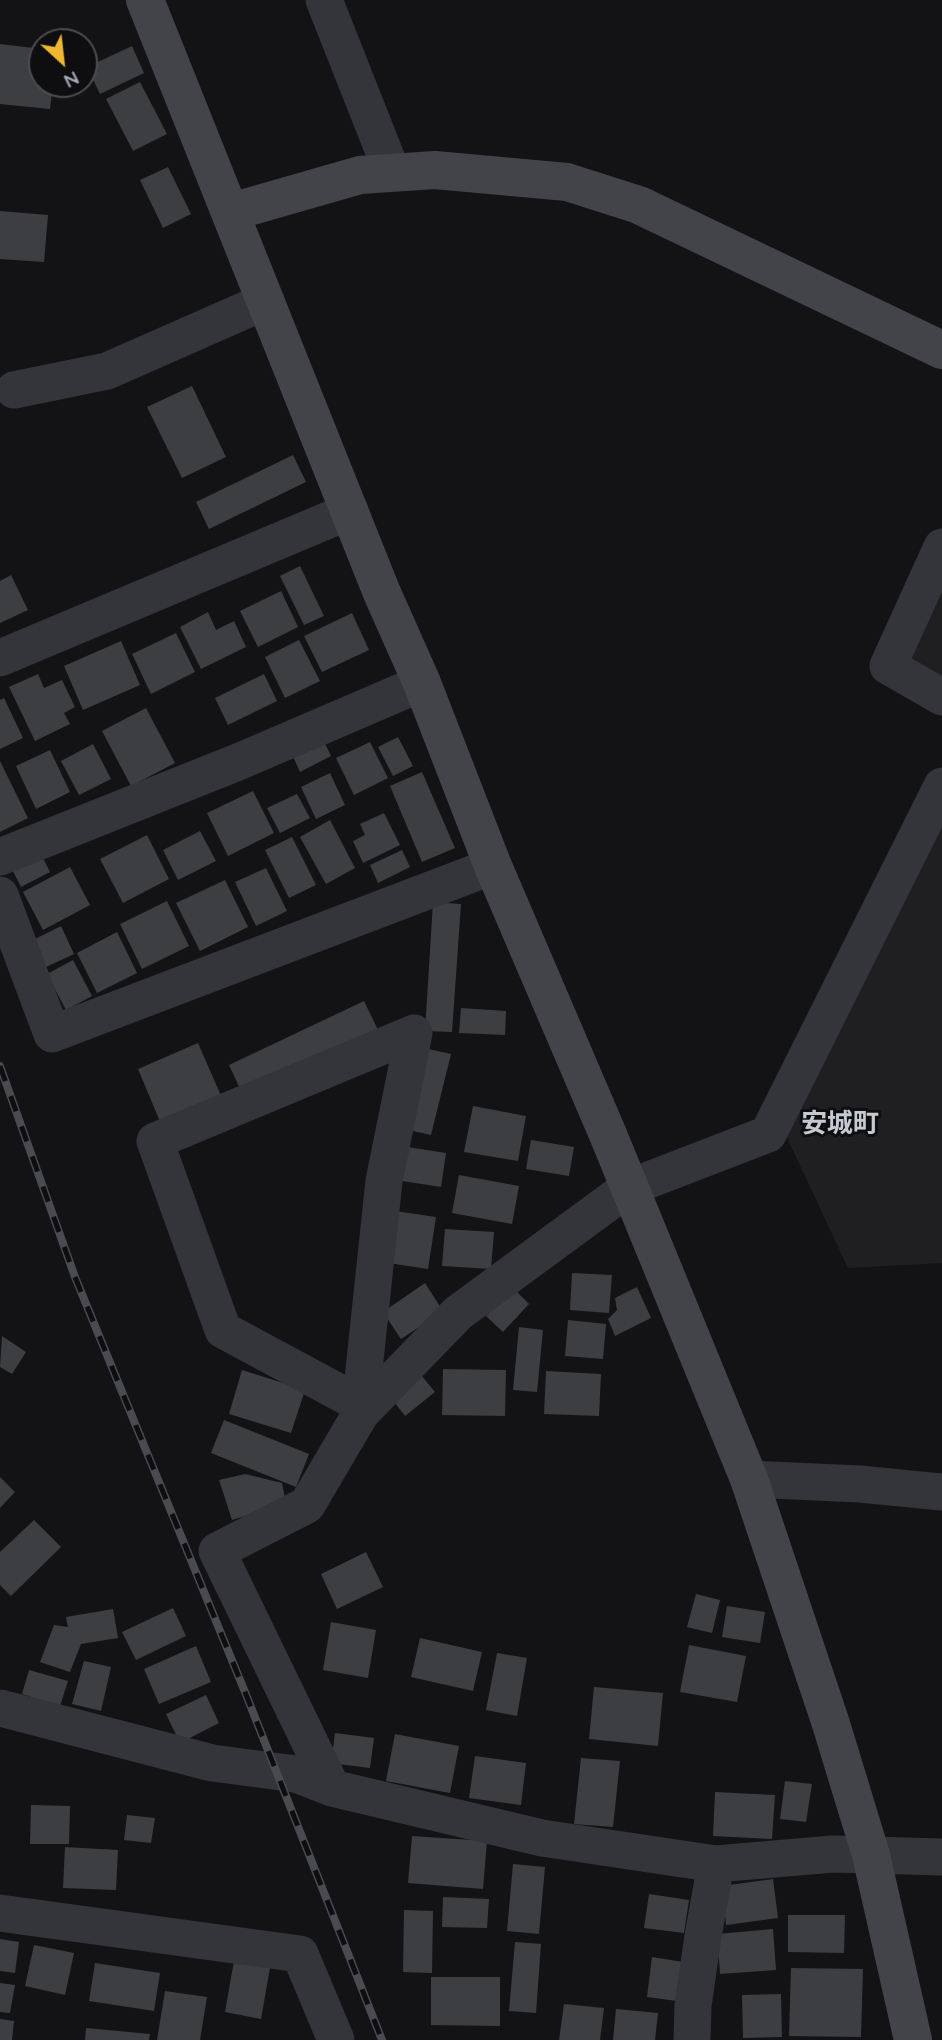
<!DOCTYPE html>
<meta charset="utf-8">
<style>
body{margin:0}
#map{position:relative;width:942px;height:2040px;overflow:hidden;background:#131315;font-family:Quicksand,sans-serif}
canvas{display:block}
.north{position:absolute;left:28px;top:28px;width:70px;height:70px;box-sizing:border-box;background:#0e0e10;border:2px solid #4a4c52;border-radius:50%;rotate:153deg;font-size:19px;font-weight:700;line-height:28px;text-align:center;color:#a5a9b5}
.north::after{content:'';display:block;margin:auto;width:24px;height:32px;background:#f0b730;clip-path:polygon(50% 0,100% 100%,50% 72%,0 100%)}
</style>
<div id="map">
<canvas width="942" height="2040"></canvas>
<div class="north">N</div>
</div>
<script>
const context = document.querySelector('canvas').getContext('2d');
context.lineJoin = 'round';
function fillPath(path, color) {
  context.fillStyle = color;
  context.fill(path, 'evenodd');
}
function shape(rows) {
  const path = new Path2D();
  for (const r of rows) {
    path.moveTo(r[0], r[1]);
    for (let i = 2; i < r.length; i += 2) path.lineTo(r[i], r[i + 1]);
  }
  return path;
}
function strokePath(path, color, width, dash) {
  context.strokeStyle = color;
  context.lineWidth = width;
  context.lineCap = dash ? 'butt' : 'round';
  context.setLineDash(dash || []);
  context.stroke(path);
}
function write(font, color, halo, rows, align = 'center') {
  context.font = font + ' Quicksand,"Noto Sans JP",sans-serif';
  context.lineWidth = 6;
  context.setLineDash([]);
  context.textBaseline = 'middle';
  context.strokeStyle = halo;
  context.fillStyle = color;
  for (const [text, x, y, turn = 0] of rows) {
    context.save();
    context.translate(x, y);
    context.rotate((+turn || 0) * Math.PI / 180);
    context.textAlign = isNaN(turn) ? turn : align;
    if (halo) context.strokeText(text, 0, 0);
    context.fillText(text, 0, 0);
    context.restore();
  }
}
fillPath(shape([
 [942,586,942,680,908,662],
 [942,819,942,1263,848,1268,781,1125]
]), '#1f1f22');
fillPath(shape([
 [0,44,42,49,42,84,53,84,50,109,0,104],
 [132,46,144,73,100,94,87,67],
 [140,82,167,134,133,151,106,99],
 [168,167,191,214,163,228,140,180],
 [0,211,48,215,44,262,0,259],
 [192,386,226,457,182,478,147,407],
 [293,455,306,482,209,529,196,502],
 [300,566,324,616,304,625,280,576],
 [11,575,28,610,0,623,0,581],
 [281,591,298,627,258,647,240,611],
 [208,612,216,630,234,621,246,647,201,669,180,627],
 [352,613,369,650,322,672,304,636],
 [176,633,195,672,151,694,132,654],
 [299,640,320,681,285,698,265,657],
 [121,641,140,685,83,710,64,666],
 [38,674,44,688,62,680,75,707,64,713,70,724,35,741,9,687],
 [264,674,277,701,228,725,215,698],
 [4,698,23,738,0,749,0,700],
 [146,708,175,763,131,786,102,731],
 [322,737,331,756,300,772,291,752],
 [398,737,413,766,393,776,378,747],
 [370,742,388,778,354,795,336,758],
 [93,744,111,779,79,795,61,761],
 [50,750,70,792,36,809,16,766],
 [0,761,28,818,0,832],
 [422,772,455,848,422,862,390,786],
 [330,773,345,805,316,819,301,787],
 [253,791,274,833,228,856,207,813],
 [297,794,310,818,280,833,267,808],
 [384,813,400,845,363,863,353,841,365,835,360,824],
 [330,820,355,868,326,884,300,837],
 [200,831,216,861,178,880,163,850],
 [147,835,169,879,123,903,100,859],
 [292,837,316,885,289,898,265,850],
 [402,850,410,867,378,883,370,865],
 [40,852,50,872,21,887,11,867],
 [70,867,90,905,43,930,23,892],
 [266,868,287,911,256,926,235,882],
 [225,880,248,927,200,951,176,903],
 [167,901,189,946,142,969,120,924],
 [433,902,461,904,452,1032,425,1031],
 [61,926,74,954,46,967,33,940],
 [117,932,137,973,97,993,77,953],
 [73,960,92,996,66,1010,47,974],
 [364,1001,379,1032,243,1095,229,1065],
 [461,1008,506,1011,505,1035,459,1033],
 [198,1043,222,1098,161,1124,138,1069],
 [424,1048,451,1054,431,1135,404,1129],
 [473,1106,526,1116,518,1161,464,1152],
 [531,1140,574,1147,569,1176,526,1169],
 [401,1146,446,1153,441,1187,396,1180],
 [459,1175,519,1186,512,1224,452,1213],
 [395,1211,436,1217,428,1269,388,1263],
 [445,1229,494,1232,491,1269,442,1266],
 [572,1273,612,1275,609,1313,570,1310],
 [425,1283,443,1311,401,1339,383,1312],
 [637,1287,651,1318,615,1336,608,1319,617,1310,615,1298],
 [513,1288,529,1304,503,1332,486,1316],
 [568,1320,606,1324,603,1359,565,1356],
 [519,1327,543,1330,537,1392,513,1390],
 [2,1336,26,1352,12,1374,0,1367],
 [443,1369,506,1370,505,1416,442,1415],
 [242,1370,305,1390,291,1433,229,1414],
 [546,1371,601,1374,599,1416,544,1414],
 [421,1375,435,1392,405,1416,392,1399],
 [224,1420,309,1454,296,1487,211,1453],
 [245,1474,282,1483,286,1503,232,1520,219,1480],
 [0,1477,15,1492,0,1508],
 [34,1520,61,1547,11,1596,0,1585,0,1552],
 [366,1552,383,1587,337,1609,321,1574],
 [696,1594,720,1600,712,1633,687,1627],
 [727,1606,765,1612,760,1643,722,1637],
 [173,1608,186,1636,136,1660,122,1632],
 [113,1609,118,1638,81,1644,70,1672,40,1662,54,1625,68,1627,66,1617],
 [331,1622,376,1630,368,1678,323,1670],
 [420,1638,482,1652,473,1691,411,1677],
 [689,1645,746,1656,737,1702,680,1692],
 [196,1646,211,1682,159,1704,144,1669],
 [497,1653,527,1658,517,1716,486,1710],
 [84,1661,111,1667,101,1711,72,1704],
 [29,1670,68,1681,60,1706,22,1694],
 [594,1687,663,1693,658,1746,589,1739],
 [206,1695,219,1723,180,1743,166,1714],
 [335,1733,374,1738,370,1768,331,1763],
 [395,1734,459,1746,450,1793,386,1781],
 [475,1756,526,1763,521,1805,469,1798],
 [581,1758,620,1761,613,1827,574,1824],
 [785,1781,812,1784,806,1822,780,1819],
 [715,1792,775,1795,772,1839,713,1836],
 [31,1805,70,1806,69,1844,30,1844],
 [127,1815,155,1818,151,1843,124,1840],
 [412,1836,487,1841,483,1889,408,1883],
 [65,1847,118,1850,116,1890,63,1888],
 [513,1864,545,1867,539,1934,507,1931],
 [773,1879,778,1918,726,1925,722,1886],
 [649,1894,689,1900,684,1933,644,1928],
 [443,1897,489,1899,487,1928,442,1927],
 [404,1910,433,1911,432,1973,403,1972],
 [788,1915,845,1915,844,1953,788,1952],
 [773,1929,776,1970,720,1974,717,1934],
 [0,1939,19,1942,15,1973,0,1971],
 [515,1942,541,1944,536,2013,509,2011],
 [34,1945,74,1953,65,1995,25,1986],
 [652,1957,683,1962,677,2001,647,1997],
 [234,1961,270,1968,261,2019,225,2012],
 [95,1963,160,1973,154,2011,89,2001],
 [791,1968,863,1969,861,2037,789,2036],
 [431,1977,500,1977,500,2026,431,2025],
 [0,1983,15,1985,10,2013,0,2012],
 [165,1991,207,1997,200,2040,157,2040],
 [781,1994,782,2037,743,2038,742,1995],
 [564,2004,604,2008,600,2040,559,2040],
 [616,2009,658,2013,655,2040,613,2040],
 [0,2019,14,2021,12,2040,0,2040],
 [86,2028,150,2034,149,2040,85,2040]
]), '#3d3e42');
strokePath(shape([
 [324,0,392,172],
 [14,390,107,371,266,301],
 [942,547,888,666,942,697],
 [0,658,350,511],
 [0,857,238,762,422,683],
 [0,895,52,1034,493,866],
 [355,1401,363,1379,384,1181,414,1033,155,1141,223,1330,355,1401,361,1413],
 [749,1479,860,1484,942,1492],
 [0,1708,212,1763,296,1774,332,1788,542,1838,716,1864,833,1854,942,1857],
 [332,1788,217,1551,307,1505,361,1413,458,1313,628,1188,768,1134,942,786],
 [0,1913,300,1954,336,2040],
 [692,2040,693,2006,703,1936,716,1864]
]), '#34353a', 37);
strokePath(shape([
 [145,0,382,593,422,683,493,866,609,1137,749,1479,831,1724,871,1855,913,2040],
 [231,212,360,175,435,170,567,182,639,205,942,350]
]), '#42444a', 38);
const rail = shape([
 [0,1066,75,1277,245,1692,382,2040]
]);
strokePath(rail, '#494b51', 8);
strokePath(rail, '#0e0e10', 5, [16]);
write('bold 26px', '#c6c9d1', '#0e0e10', [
 ["安城町",840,1124]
]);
</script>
